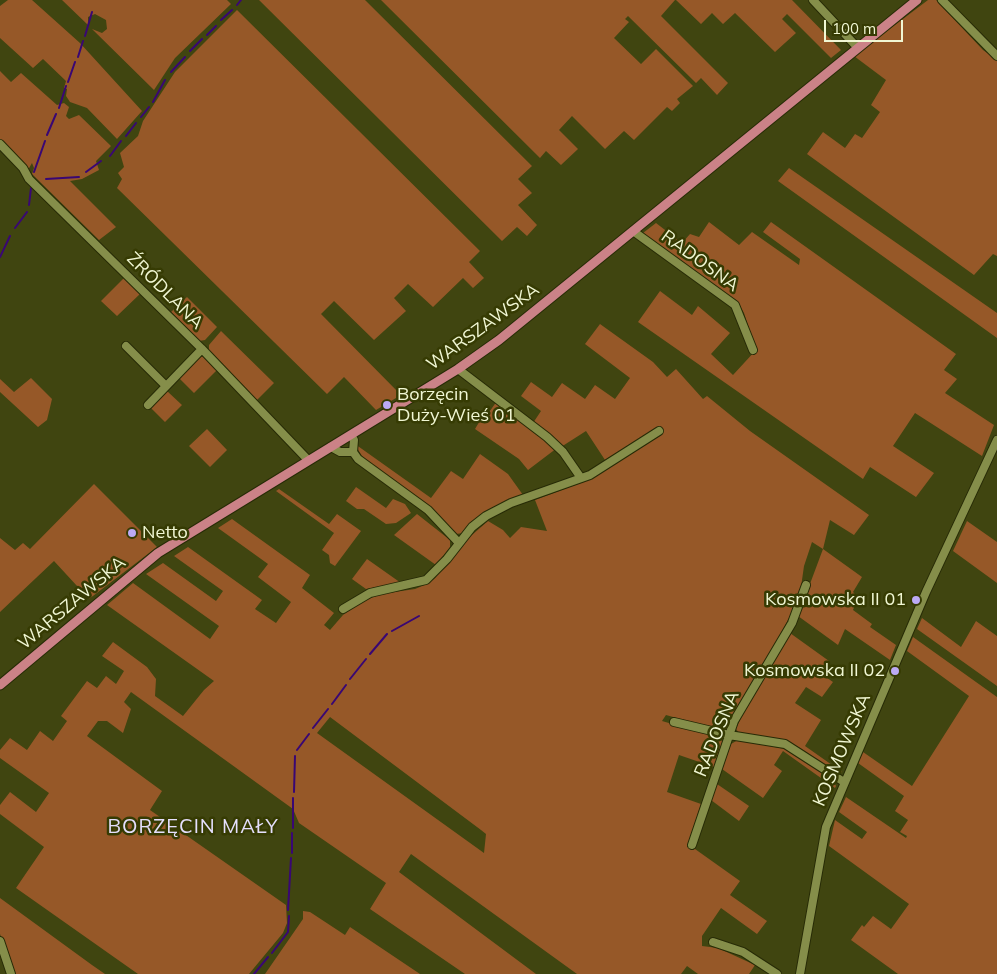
<!DOCTYPE html>
<meta charset="utf-8">
<style>
body{margin:0}
#map{position:relative;width:997px;height:974px;overflow:hidden;background:#404510;font-family:Mulish,sans-serif}
canvas{display:block}
.scale{position:absolute;left:824px;top:20px;width:79px;height:22px;box-sizing:border-box;border:2px solid #f1f7d4;border-top:0;padding-left:6px;font-size:15px;line-height:18px;white-space:nowrap;color:#f1f7d4;-webkit-text-stroke:4px #363b03;paint-order:stroke}
</style>
<div id="map">
<canvas width="997" height="974"></canvas>
<div class="scale">100 m</div>
</div>
<script>
const context = document.querySelector('canvas').getContext('2d');
context.lineJoin = 'round';
function fillPath(path, color) {
  context.fillStyle = color;
  context.fill(path, 'evenodd');
}
function shape(rows) {
  const path = new Path2D();
  for (const r of rows) {
    path.moveTo(r[0], r[1]);
    for (let i = 2; i < r.length; i += 2) path.lineTo(r[i], r[i + 1]);
  }
  return path;
}
function strokePath(path, color, width, dash) {
  context.strokeStyle = color;
  context.lineWidth = width;
  context.lineCap = dash ? 'butt' : 'round';
  context.setLineDash(dash || []);
  context.stroke(path);
}
function write(font, color, halo, rows, align = 'center') {
  context.font = font + ' Mulish,sans-serif';
  context.lineWidth = 5;
  context.setLineDash([]);
  context.textBaseline = 'middle';
  context.strokeStyle = halo;
  context.fillStyle = color;
  for (const [text, x, y, turn = 0] of rows) {
    context.save();
    context.translate(x, y);
    context.rotate((+turn || 0) * Math.PI / 180);
    context.textAlign = isNaN(turn) ? turn : align;
    if (halo) context.strokeText(text, 0, 0);
    context.fillText(text, 0, 0);
    context.restore();
  }
}
fillPath(shape([
 [8,0,32,0,80,43,142,111,117,139,87,108,70,102,66,96,67,89,64,88,66,81,43,59,33,68,0,38,0,6],
 [62,0,227,0,231,4,175,58,154,90,92,29,102,33,107,29,106,20,95,14,88,17,88,25],
 [259,0,365,0,532,166,518,179,532,193,518,205,537,225,527,236,517,227,502,241],
 [381,0,675,0,661,16,728,83,717,95,701,78,696,83,628,16,625,19,629,22,614,38,641,64,656,49,693,86,677,99,680,103,672,111,667,107,634,140,624,131,605,149,572,116,559,130,578,149,561,165,546,151,540,158],
 [676,0,792,0,841,50,831,58,787,14,782,19,796,33,775,52,735,13,723,24,712,13,701,24],
 [928,0,936,0,983,50,997,60,997,256,993,254,974,275,807,154,823,132,845,148,855,134,862,138,880,112,871,105,886,80,854,56],
 [237,10,480,251,469,262,484,278,473,288,463,278,433,307,408,284,394,298,406,311,374,340,334,301,321,314,401,395,376,410,344,377,327,394,117,188,122,179,118,173,124,167,120,153,138,136,143,121,175,72],
 [0,71,11,82,21,73,57,105,64,103,69,107,66,116,69,119,79,115,111,146,96,161,99,170,82,179,70,181,116,227,99,240,32,174,34,168,32,163,28,170,0,142],
 [789,168,997,313,997,338,778,181],
 [709,222,739,245,752,232,799,265,800,259,763,232,771,222,956,354,944,370,957,379,945,393,994,425,982,456,915,413,893,446,934,473,916,497,870,467,863,479,638,322,660,291,692,315,698,306,730,333,711,354,733,375,756,350,744,313,739,304,643,233,656,223,682,243,690,234,699,237],
 [125,277,141,293,117,316,101,301],
 [187,297,217,327,205,340,199,341,171,312],
 [600,324,653,362,667,377,676,369,703,399,707,396,750,431,869,515,854,535,830,520,823,549,862,577,853,592,858,597,853,610,872,624,870,627,896,645,890,660,845,629,838,645,798,616,823,549,812,542,804,566,801,587,791,614,766,662,740,702,729,727,723,731,666,715,662,721,720,738,723,743,714,767,679,755,667,792,701,804,687,847,695,849,740,881,730,895,767,921,757,934,721,908,702,936,702,946,718,948,755,965,749,974,698,974,687,966,681,974,577,974,411,854,399,872,536,974,465,974,370,909,386,883,299,823,293,809,131,692,124,702,131,709,123,733,107,721,98,721,87,736,162,791,150,810,286,905,287,923,283,933,249,974,138,974,16,888,44,847,0,814,0,805,10,792,36,812,49,793,0,758,0,750,10,738,27,750,40,731,53,741,67,721,61,716,87,681,97,688,106,676,116,684,124,671,102,656,113,642,147,667,156,679,155,696,183,716,204,690,214,681,107,605,133,583,210,639,219,626,146,574,163,563,216,601,223,591,174,556,188,547,262,600,255,609,276,623,291,602,258,577,268,564,218,528,232,519,310,575,302,588,334,613,324,625,330,630,343,615,361,602,381,594,415,589,427,584,435,578,465,541,488,521,503,530,510,538,521,527,547,531,535,500,586,481,663,434,656,429,605,460,586,431,561,447,533,423,541,411,521,396,531,382,552,397,562,383,585,399,595,385,615,399,630,378,585,344],
 [330,717,481,830,486,834,484,853,317,733],
 [221,331,274,383,257,400,209,350,209,345],
 [206,356,218,369,194,393,179,378,199,357],
 [31,378,52,399,47,420,38,427,0,392,0,379,14,392],
 [167,391,182,405,165,422,151,408],
 [497,401,557,448,528,470,519,459,475,429,484,414,487,415],
 [207,429,227,450,210,467,189,446],
 [355,444,431,498,451,471,463,479,480,454,508,474,523,495,496,506,463,533,456,534,427,504,364,460],
 [94,484,157,547,89,599,54,561,0,612,0,538,15,550,23,543,30,549],
 [356,487,386,508,393,499,405,504,411,513,396,523,386,524,364,509,357,509,346,501],
 [279,489,329,524,337,514,361,531,335,566,330,563,329,555,322,550,334,533,276,491],
 [417,514,450,540,450,547,436,565,394,535],
 [967,521,997,542,997,583,953,551],
 [367,559,401,583,366,589,352,579],
 [922,618,961,647,976,621,997,636,997,686,917,629],
 [790,633,829,661,820,673,833,682,822,697,806,687,795,703,821,720,805,746,842,772,837,773,800,748,788,742,739,733,736,729,746,706],
 [913,637,997,697,997,974,898,974,851,940,862,925,864,927,873,916,891,929,909,904,829,846,835,820,862,839,867,832,839,812,846,797,906,838,907,836,900,832,908,820,895,811,904,796,858,763,863,752,912,786,969,696,907,651],
 [738,740,785,749,795,754,833,780,836,786,835,788,783,751,774,765,782,771,763,798,722,769,731,744],
 [717,784,749,806,739,821,711,800],
 [0,898,92,965,105,974,15,974,0,934],
 [303,911,310,912,345,935,350,927,420,974,265,974,303,919]
]), '#965828');
strokePath(shape([
 [237,5,241,0],
 [221,20,232,10],
 [207,35,216,26],
 [85,36,92,12],
 [190,51,202,39],
 [78,57,83,41],
 [171,72,185,57],
 [68,82,75,62],
 [153,102,165,80],
 [59,108,66,86],
 [141,117,149,107],
 [47,135,56,114],
 [126,136,136,123],
 [110,156,121,141],
 [34,172,45,141],
 [86,172,101,161],
 [46,179,79,177],
 [29,205,31,188],
 [15,228,27,212],
 [0,257,10,236],
 [392,631,419,616],
 [370,654,387,634],
 [350,679,366,659],
 [332,704,346,685],
 [313,728,328,709],
 [297,750,309,734],
 [294,792,295,756],
 [293,828,293,798],
 [292,853,292,833],
 [288,910,291,858],
 [272,953,288,932,289,916],
 [254,974,268,957]
]), '#390774', 2);
const minor = shape([
 [813,0,857,47],
 [942,0,997,56],
 [0,144,23,168,29,179,202,349,308,460],
 [633,231,735,305,753,350],
 [126,346,166,386],
 [458,369,547,437,563,452,581,478],
 [148,405,202,349],
 [351,435,354,440,353,452,358,459,428,510,459,543],
 [331,447,340,452,353,452],
 [343,609,370,593,426,580,447,559,472,527,486,516,511,503,590,475,659,431],
 [674,722,729,735,785,744,844,782],
 [692,845,734,721,792,623,806,585],
 [0,941,11,974],
 [713,942,743,952,777,974],
 [800,974,826,827,926,592,997,440]
]);
const major = shape([
 [0,685,158,553,458,369,499,340,917,0]
]);
strokePath(minor, '#272b06', 10);
strokePath(major, '#272b06', 11);
strokePath(minor, '#858e4a', 8);
strokePath(major, '#cb8287', 9);
for (const [x, y, r, color] of [
 [387,405,5,"#bcaaf5"],
 [132,533,5,"#bcaaf5"],
 [916,600,5,"#bcaaf5"],
 [895,671,5,"#bcaaf5"]
]) {
  const dot = new Path2D();
  dot.arc(x, y, r, 0, 2 * Math.PI);
  context.fillStyle = color;
  context.fill(dot);
  strokePath(dot, '#363b03', 2);
}
write('18px', '#f1f7d4', '#363b03', [
 ["RADOSNA",700,261,36],
 ["ŹRÓDLANA",165,291,45],
 ["WARSZAWSKA",483,327,-36],
 ["WARSZAWSKA",72,603,-40],
 ["RADOSNA",717,734,-68],
 ["KOSMOWSKA",842,750,-67]
]);
write('18px', '#f1f7d4', '#363b03', [
 ["Borzęcin",397,395],
 ["Duży-Wieś 01",397,416],
 ["Netto",142,533],
 ["Kosmowska II 01",906,600,"right"],
 ["Kosmowska II 02",885,671,"right"]
], 'left');
context.letterSpacing = '1px';
write('20px', '#e5dffd', '#363b03', [
 ["BORZĘCIN MAŁY",193,827]
]);
context.letterSpacing = '0px';
</script>
